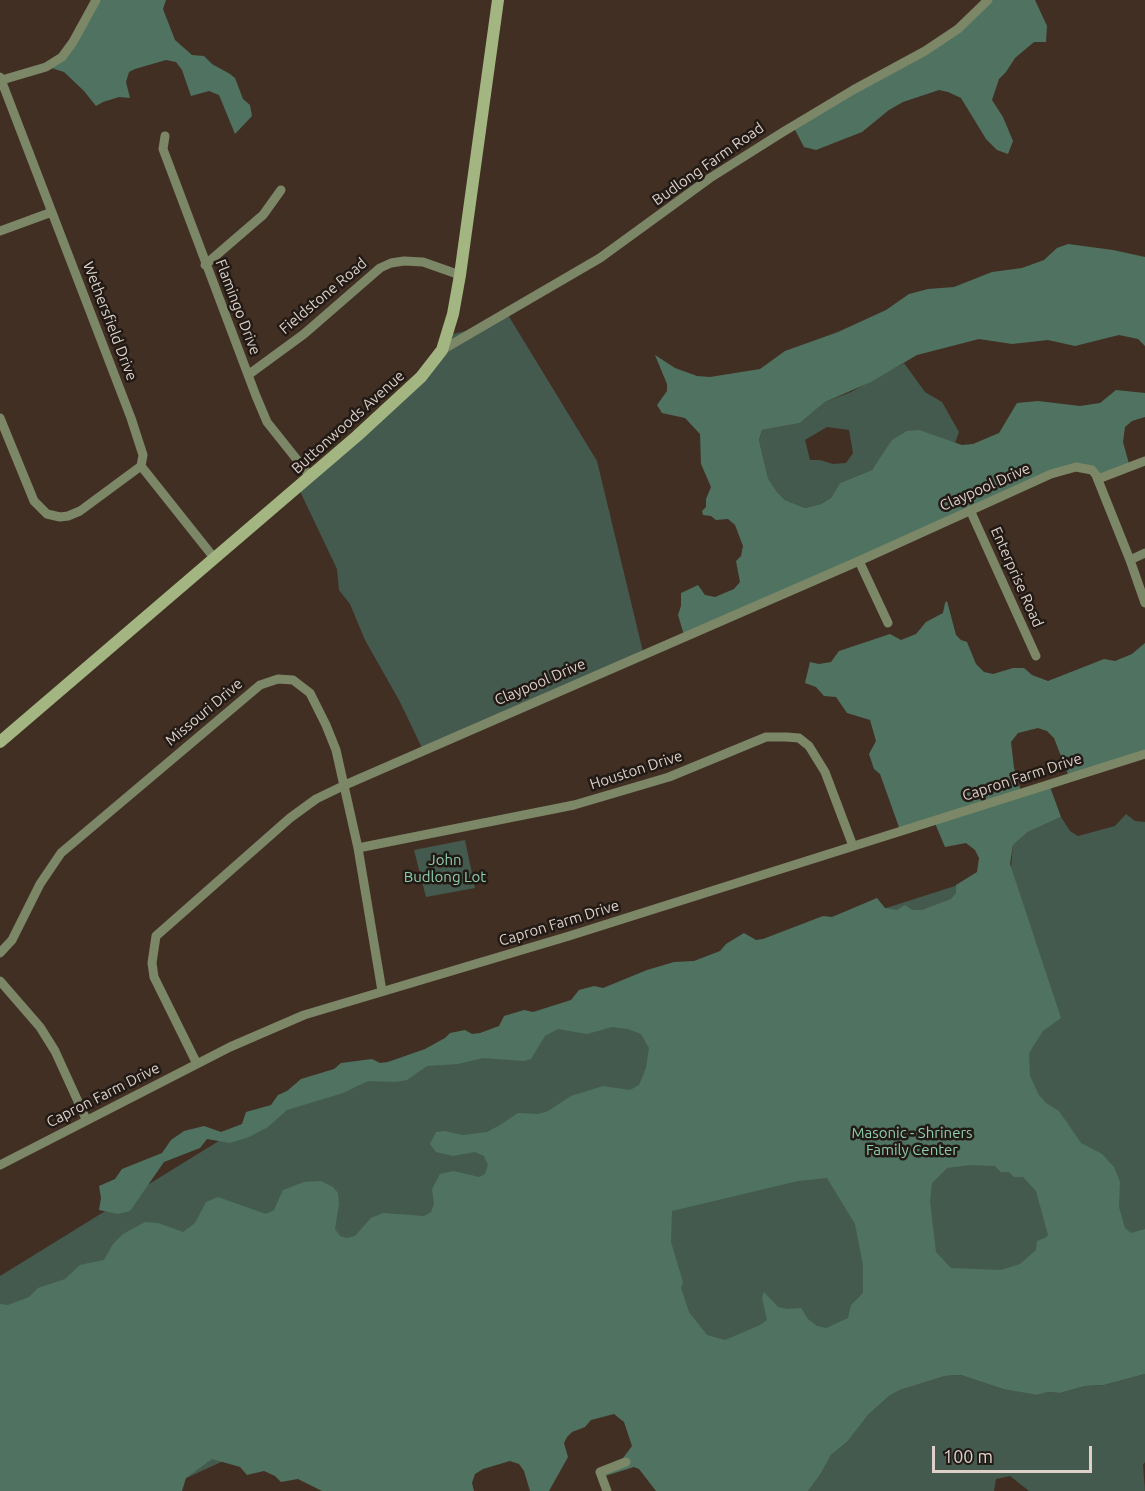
<!DOCTYPE html>
<style>
body{margin:0}
#map{position:relative;width:1145px;height:1491px;overflow:hidden;background:#422f24;font-family:Ubuntu,sans-serif}
canvas{display:block}
.scale{position:absolute;left:932px;top:1446px;width:160px;height:27px;box-sizing:border-box;border:3px solid #ded1ca;border-top:0;padding-left:8px;font-size:18px;line-height:21px;white-space:nowrap;color:#ded1ca;-webkit-text-stroke:4px #221a15;paint-order:stroke}
</style>
<div id="map">
<canvas width="1145" height="1491"></canvas>
<div class="scale">100 m</div>
</div>
<script>
const context = document.querySelector('canvas').getContext('2d');
context.lineJoin = 'round';
function fillPath(path, color) {
  context.fillStyle = color;
  context.fill(path, 'evenodd');
}
function shape(rows) {
  const path = new Path2D();
  for (const r of rows) {
    path.moveTo(r[0], r[1]);
    for (let i = 2; i < r.length; i += 2) path.lineTo(r[i], r[i + 1]);
  }
  return path;
}
function strokePath(path, color, width, dash) {
  context.strokeStyle = color;
  context.lineWidth = width;
  context.lineCap = dash ? 'butt' : 'round';
  context.setLineDash(dash || []);
  context.stroke(path);
}
function write(font, color, halo, rows, align = 'center') {
  context.font = font + ' Ubuntu,sans-serif';
  context.lineWidth = 5;
  context.setLineDash([]);
  context.textBaseline = 'middle';
  context.strokeStyle = halo;
  context.fillStyle = color;
  for (const [text, x, y, turn = 0] of rows) {
    context.save();
    context.translate(x, y);
    context.rotate((+turn || 0) * Math.PI / 180);
    context.textAlign = isNaN(turn) ? turn : align;
    if (halo) context.strokeText(text, 0, 0);
    context.fillText(text, 0, 0);
    context.restore();
  }
}
fillPath(shape([
 [508,315,597,461,643,652,422,748,400,702,365,640,350,604,339,590,337,569,298,487,420,378,449,335,482,327],
 [904,363,925,392,942,402,959,432,955,443,878,462,872,470,840,483,831,498,821,504,805,508,785,500,777,492,768,478,759,440,762,430,800,423,825,402,851,392],
 [827,427,849,430,853,453,846,463,833,464,820,460,810,460,805,440],
 [1126,814,1135,821,1145,822,1145,1371,1011,1390,1037,1395,1048,1392,1060,1393,1085,1386,1104,1385,1145,1374,1145,1462,1143,1465,1145,1491,1029,1491,1010,1476,996,1479,994,1491,808,1491,820,1475,831,1455,848,1441,868,1415,889,1396,900,1390,945,1376,961,1375,1006,1390,963,1371,289,1431,158,1491,0,1491,0,1276,308,1086,674,976,1011,868,1013,845,1028,832,1061,817,1070,831,1078,836,1115,826],
 [465,840,475,888,426,897,414,850]
]), '#445a4e');
fillPath(shape([
 [97,0,166,0,163,9,175,40,192,55,204,56,212,64,230,74,235,78,243,99,250,105,252,116,235,134,219,95,209,91,191,96,182,70,176,62,166,60,135,69,129,72,126,82,130,98,119,97,103,102,96,106,84,91,64,72,48,67,68,51],
 [987,0,1035,0,1047,26,1046,42,1034,42,1015,58,1006,72,999,79,992,100,1003,117,1013,141,1008,154,997,150,986,139,961,98,948,92,939,90,903,102,889,110,862,132,816,150,804,147,793,126,956,30],
 [1068,244,1113,250,1145,257,1145,346,1138,339,1119,335,1075,346,1048,340,1012,344,979,339,917,355,871,382,825,402,800,423,762,430,759,440,768,478,777,492,785,500,805,508,821,504,831,498,840,483,872,470,892,440,907,431,919,430,962,445,973,444,999,433,1017,403,1038,401,1080,406,1100,403,1116,390,1145,393,1145,417,1132,421,1125,427,1123,442,1129,464,1096,475,1077,466,684,635,678,615,681,606,681,593,698,585,705,595,715,597,734,589,740,582,736,561,741,556,743,546,735,525,728,519,716,520,711,516,703,515,702,511,706,507,706,499,711,487,701,464,700,434,685,418,662,413,657,405,667,391,667,384,655,355,675,368,697,376,710,377,760,369,785,351,838,332,886,310,909,294,928,289,954,287,992,272,1022,268,1044,260,1057,248],
 [947,601,956,635,961,640,967,642,976,664,984,672,993,674,1013,668,1024,668,1032,675,1048,681,1104,659,1115,661,1132,654,1145,643,1145,753,1069,777,1054,738,1047,731,1038,728,1018,733,1011,742,1014,768,1021,791,1049,784,1061,817,1028,832,1013,845,1010,864,1061,1018,1043,1031,1029,1053,1030,1076,1039,1095,1046,1103,1059,1111,1081,1143,1102,1154,1114,1167,1120,1182,1119,1207,1125,1228,1131,1233,1145,1229,1145,1374,1104,1385,1085,1386,1060,1393,1048,1392,1037,1395,1003,1389,961,1375,945,1376,900,1390,889,1396,868,1415,848,1441,831,1455,820,1475,808,1491,656,1491,639,1469,634,1467,605,1476,601,1467,623,1458,632,1446,624,1422,614,1414,591,1420,585,1427,572,1432,567,1437,564,1443,568,1457,549,1491,530,1491,524,1471,519,1464,510,1461,483,1469,475,1474,472,1483,474,1491,322,1491,298,1479,281,1482,275,1476,264,1471,247,1475,240,1467,212,1459,186,1478,182,1491,0,1491,0,1304,8,1305,29,1297,38,1288,65,1279,80,1265,104,1260,113,1244,123,1234,145,1222,158,1223,183,1232,195,1223,206,1202,218,1197,266,1214,274,1210,283,1190,304,1182,321,1181,333,1187,338,1193,339,1204,335,1229,340,1236,347,1238,355,1236,371,1218,383,1213,424,1216,431,1212,434,1204,432,1189,440,1174,454,1171,479,1177,485,1174,488,1165,484,1156,475,1152,453,1156,436,1152,430,1144,436,1132,444,1131,463,1135,487,1132,500,1125,518,1113,538,1114,548,1111,571,1096,603,1086,630,1090,639,1085,646,1068,649,1048,641,1034,628,1029,612,1027,587,1034,558,1029,545,1036,531,1059,524,1061,483,1058,458,1064,427,1066,407,1080,395,1082,368,1081,343,1093,287,1110,268,1127,249,1137,230,1143,207,1139,200,1148,164,1162,130,1211,118,1214,99,1210,101,1198,99,1186,115,1179,122,1169,162,1153,171,1140,184,1131,204,1126,221,1132,242,1124,246,1112,271,1105,278,1095,287,1091,301,1079,334,1069,341,1063,372,1059,380,1063,388,1062,425,1049,445,1038,450,1033,465,1030,472,1034,480,1033,499,1026,504,1016,524,1010,533,1012,571,1000,579,990,594,986,603,988,647,970,674,962,694,961,720,951,726,944,744,933,756,940,763,939,823,916,832,917,877,898,885,908,897,910,905,905,912,910,922,910,951,899,956,893,956,885,977,872,979,858,975,850,966,843,945,847,934,821,900,830,880,774,874,769,869,754,876,741,870,720,847,713,836,697,824,696,816,687,805,683,810,662,819,664,831,662,839,651,890,634,901,640,916,634,926,622,943,613,945,603],
 [970,1165,995,1166,1001,1172,1009,1172,1014,1177,1023,1177,1036,1191,1048,1235,1045,1238,1037,1241,1036,1250,1020,1264,1001,1270,951,1268,936,1252,930,1201,932,1183,947,1168],
 [827,1178,855,1224,863,1265,863,1293,851,1305,848,1318,826,1328,817,1326,808,1319,801,1308,787,1309,778,1307,764,1292,762,1298,767,1320,760,1325,725,1340,707,1335,689,1312,681,1288,683,1282,671,1242,672,1211,798,1181]
]), '#4f7360');
strokePath(shape([
 [0,77,131,418,143,455,141,466,215,559],
 [2,80,46,67,62,57,73,42,96,0],
 [165,136,163,149,256,396,267,422,310,476],
 [0,231,52,212],
 [205,265,263,215,281,190],
 [442,350,600,258,710,178,783,132,853,90,925,51,958,29,988,0],
 [248,375,304,334,380,268,391,263,404,261,423,262,460,275],
 [0,418,34,501,47,514,60,517,68,516,80,511,141,466],
 [1098,479,1145,461],
 [970,510,1036,656],
 [1130,560,1145,553],
 [859,561,888,623],
 [358,848,574,805,669,777,766,737,786,737,799,738,809,746,825,772,853,846],
 [0,953,12,940,40,884,61,853,260,685,278,679,293,680,310,693,326,725,336,750,358,848,382,991],
 [0,981,40,1027,55,1051,86,1119],
 [197,1064,154,977,152,963,156,936,290,818,316,799,345,785,859,561,1051,474,1076,467,1092,470,1096,475,1130,560,1145,603],
 [0,1165,230,1047,304,1015,569,936,1145,754],
 [607,1491,600,1472,626,1462]
]), '#7b8766', 9);
strokePath(shape([
 [0,742,357,436,421,377,442,350,453,314,460,275,498,0]
]), '#a3b681', 12);
write('15px', '#ded1ca', '#221a15', [
 ["Budlong Farm Road",708,164,-35],
 ["Fieldstone Road",323,296,-40],
 ["Flamingo Drive",238,307,69],
 ["Wethersfield Drive",110,321,69],
 ["Buttonwoods Avenue",348,422,-42],
 ["Claypool Drive",985,487,-24],
 ["Enterprise Road",1017,577,66],
 ["Claypool Drive",540,682,-23],
 ["Missouri Drive",204,712,-40],
 ["Houston Drive",636,770,-18],
 ["Capron Farm Drive",1022,777,-18],
 ["Capron Farm Drive",559,923,-17],
 ["Capron Farm Drive",103,1095,-27]
]);
write('15px', '#8fcead', '#221a15', [
 ["John",445,860],
 ["Budlong Lot",445,877],
 ["Masonic - Shriners",912,1133],
 ["Family Center",912,1150]
]);
</script>
